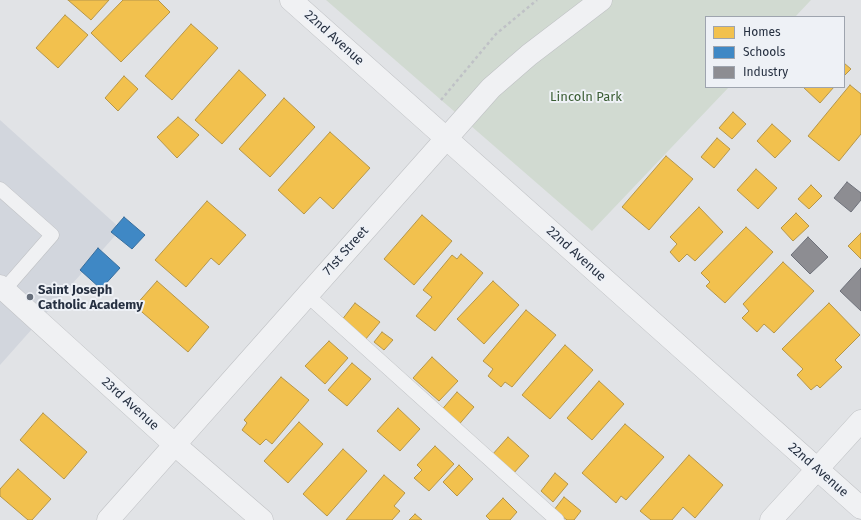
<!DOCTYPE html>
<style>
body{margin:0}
#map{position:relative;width:861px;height:520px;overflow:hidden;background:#e1e3e6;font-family:"Fira Sans",sans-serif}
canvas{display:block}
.legend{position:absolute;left:705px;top:16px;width:140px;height:72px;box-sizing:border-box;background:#eef1f6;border:1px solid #9ea4ae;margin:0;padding:5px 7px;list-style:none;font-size:12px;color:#263041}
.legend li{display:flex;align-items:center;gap:8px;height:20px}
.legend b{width:20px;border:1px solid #9ea4ae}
</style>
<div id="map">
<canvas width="861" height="520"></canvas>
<ul class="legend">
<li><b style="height:11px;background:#f2c14e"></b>Homes</li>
<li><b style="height:11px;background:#3f88c5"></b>Schools</li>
<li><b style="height:11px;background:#8d8d92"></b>Industry</li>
</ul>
</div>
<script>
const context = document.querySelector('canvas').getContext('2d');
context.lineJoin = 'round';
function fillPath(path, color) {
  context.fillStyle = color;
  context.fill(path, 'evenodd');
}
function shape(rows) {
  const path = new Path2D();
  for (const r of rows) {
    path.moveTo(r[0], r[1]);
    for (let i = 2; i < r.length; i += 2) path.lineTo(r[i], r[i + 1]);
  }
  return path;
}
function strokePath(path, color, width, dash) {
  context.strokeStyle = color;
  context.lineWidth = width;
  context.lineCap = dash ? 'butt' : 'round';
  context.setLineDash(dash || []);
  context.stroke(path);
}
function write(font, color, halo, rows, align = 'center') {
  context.font = font + ' "Fira Sans",sans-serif';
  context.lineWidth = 4;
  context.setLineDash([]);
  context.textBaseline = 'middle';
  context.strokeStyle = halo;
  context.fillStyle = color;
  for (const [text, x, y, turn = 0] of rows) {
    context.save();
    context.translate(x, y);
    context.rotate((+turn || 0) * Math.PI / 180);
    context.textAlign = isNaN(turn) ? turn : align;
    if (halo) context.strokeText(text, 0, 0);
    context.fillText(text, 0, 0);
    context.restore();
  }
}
fillPath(shape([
 [0,120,121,229,0,365]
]), '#d2d6dd');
fillPath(shape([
 [326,0,811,0,795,17,706,17,706,87,729,87,592,231]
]), '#d1dad1');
const homes = shape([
 [68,0,109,0,91,20,68,0],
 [123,0,158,0,170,12,121,62,91,33,123,0],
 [65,15,88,35,58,68,36,48,65,15],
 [191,24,218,48,172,100,145,76,191,24],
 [844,63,851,69,844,76,844,63],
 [239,70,266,95,222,144,195,120,239,70],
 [124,76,138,89,118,111,105,98,124,76],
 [850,85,861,94,861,134,839,161,808,136,850,85],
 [803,87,834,87,820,103,803,87],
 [284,98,315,127,270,177,239,149,284,98],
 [733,112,746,124,732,139,719,128,733,112],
 [178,117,199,135,177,158,157,137,178,117],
 [772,124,791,141,775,158,757,141,772,124],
 [330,132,370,168,333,209,320,197,304,214,278,190,330,132],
 [717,138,730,149,714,168,701,157,717,138],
 [666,156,693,179,649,230,622,207,666,156],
 [756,169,777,188,758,209,737,190,756,169],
 [811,185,822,196,809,209,798,199,811,185],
 [207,201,246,235,219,265,211,258,186,287,155,260,207,201],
 [699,207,723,232,695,261,687,254,679,262,670,252,677,244,670,237,699,207],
 [796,213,809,226,793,241,781,228,796,213],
 [422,215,452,241,414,285,384,259,422,215],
 [746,227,773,252,725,303,706,286,710,282,701,273,746,227],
 [861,233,861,259,848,246,861,233],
 [461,254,483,273,435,331,416,316,432,297,423,290,452,255,457,259,461,254],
 [783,262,814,291,774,333,764,324,757,332,742,318,749,311,743,304,783,262],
 [157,281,209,327,188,352,135,306,157,281],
 [493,281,519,305,484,344,457,319,493,281],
 [355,303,380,322,365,340,341,321,355,303],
 [829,303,860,335,835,360,842,367,820,388,817,385,811,390,797,375,803,369,782,349,829,303],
 [526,310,556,335,512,387,505,382,501,387,488,376,493,369,483,361,526,310],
 [382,332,393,340,384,350,374,342,382,332],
 [329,341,348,358,325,384,305,366,329,341],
 [565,345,593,370,550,419,522,395,565,345],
 [432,357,458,381,439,401,413,378,432,357],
 [352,363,371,379,347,406,328,390,352,363],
 [281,377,309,400,272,444,266,439,260,445,242,430,247,423,244,420,281,377],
 [599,381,624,404,592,440,567,418,599,381],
 [457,392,474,407,456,428,439,413,457,392],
 [398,408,420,429,400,451,377,431,398,408],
 [43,413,87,452,64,479,20,440,43,413],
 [299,422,323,444,288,483,264,461,299,422],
 [625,424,664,457,626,500,621,496,616,503,582,473,625,424],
 [508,437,529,456,513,474,492,455,508,437],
 [435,446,454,464,429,491,414,478,422,470,417,465,435,446],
 [343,449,367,471,327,516,303,494,343,449],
 [689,455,723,485,695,518,683,507,672,520,651,520,640,511,689,455],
 [459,465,473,479,457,496,443,482,459,465],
 [18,469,51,499,32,520,28,520,0,496,0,489,18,469],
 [555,473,568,484,553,502,541,491,555,473],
 [384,475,405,493,394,506,400,511,392,520,346,520,384,475],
 [564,497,581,511,574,520,567,520,554,510,564,497],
 [503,498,517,512,510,520,490,520,486,516,503,498],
 [415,514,422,520,409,520,415,514]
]);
fillPath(homes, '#f2c14e');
strokePath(homes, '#b5964a', 1);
const schools = shape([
 [124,217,145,235,132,249,111,232,124,217],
 [98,248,120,268,101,289,80,270,98,248]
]);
fillPath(schools, '#3f88c5');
strokePath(schools, '#386e9d', 1);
const industry = shape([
 [847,182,861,193,861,200,851,212,834,198,847,182],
 [808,237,828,257,810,274,791,255,808,237],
 [861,268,861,311,840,291,861,268]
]);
fillPath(industry, '#8d8d92');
strokePath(industry, '#6e717a', 1);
const service = shape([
 [0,189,52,235,4,290],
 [307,295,557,520]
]);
const minor = shape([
 [0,286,174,444,262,520],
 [108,520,491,88,529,55,601,0],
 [771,520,861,421]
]);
const tertiary = shape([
 [291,0,861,508]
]);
strokePath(service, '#bfc1c4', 15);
strokePath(minor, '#bfc1c4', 23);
strokePath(tertiary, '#bfc1c4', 23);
strokePath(shape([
 [441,100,496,34,537,0]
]), '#bfc1c6', 2.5, [3, 3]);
strokePath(service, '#f0f1f3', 14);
strokePath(minor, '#f0f1f3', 22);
strokePath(tertiary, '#f0f1f3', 22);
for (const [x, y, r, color] of [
 [30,297,4,"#676f7b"]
]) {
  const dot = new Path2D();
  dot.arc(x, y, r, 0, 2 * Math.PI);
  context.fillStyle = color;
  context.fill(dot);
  strokePath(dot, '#eef1f6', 1.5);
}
write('13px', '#263041', '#eef1f6', [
 ["22nd Avenue",334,38,42],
 ["71st Street",346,251,-48],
 ["22nd Avenue",576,254,42],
 ["23rd Avenue",130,404,42],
 ["22nd Avenue",818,470,41]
]);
write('13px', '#3a5d33', '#eef1f6', [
 ["Lincoln Park",586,97]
]);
write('bold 13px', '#263041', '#eef1f6', [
 ["Saint Joseph",38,290],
 ["Catholic Academy",38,305]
], 'left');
</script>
